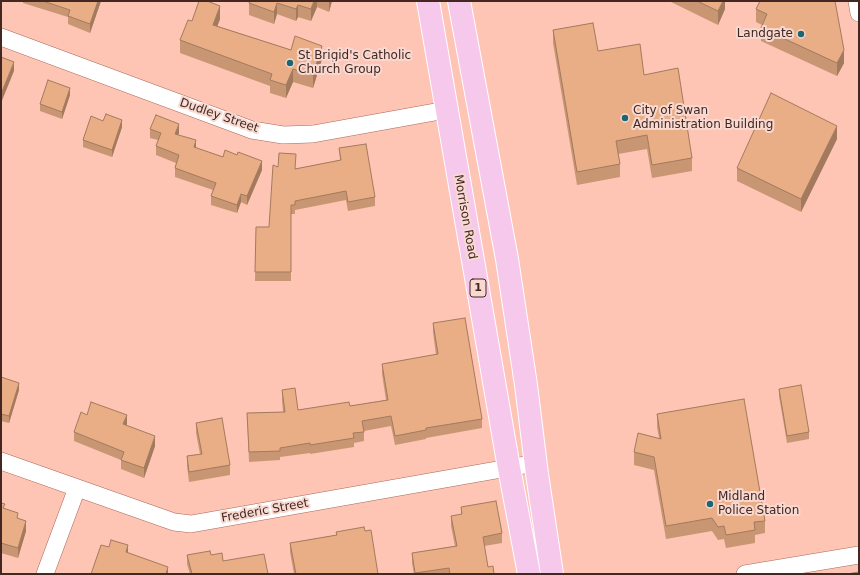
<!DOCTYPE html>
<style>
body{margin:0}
#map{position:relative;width:860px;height:575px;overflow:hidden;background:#fec4b4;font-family:"DejaVu Sans",sans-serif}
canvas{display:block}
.frame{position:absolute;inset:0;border:2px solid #432720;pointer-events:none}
</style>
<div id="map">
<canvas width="860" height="575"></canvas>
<div class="frame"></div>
</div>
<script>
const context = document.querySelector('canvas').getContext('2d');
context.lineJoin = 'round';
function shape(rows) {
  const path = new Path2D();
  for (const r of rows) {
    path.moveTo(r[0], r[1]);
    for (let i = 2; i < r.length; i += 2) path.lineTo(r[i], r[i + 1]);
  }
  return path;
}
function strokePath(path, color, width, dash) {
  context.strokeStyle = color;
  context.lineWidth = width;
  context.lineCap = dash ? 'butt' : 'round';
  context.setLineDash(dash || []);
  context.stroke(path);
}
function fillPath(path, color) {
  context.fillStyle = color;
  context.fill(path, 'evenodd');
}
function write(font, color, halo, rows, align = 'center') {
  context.font = font + ' "DejaVu Sans",sans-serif';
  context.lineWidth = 4;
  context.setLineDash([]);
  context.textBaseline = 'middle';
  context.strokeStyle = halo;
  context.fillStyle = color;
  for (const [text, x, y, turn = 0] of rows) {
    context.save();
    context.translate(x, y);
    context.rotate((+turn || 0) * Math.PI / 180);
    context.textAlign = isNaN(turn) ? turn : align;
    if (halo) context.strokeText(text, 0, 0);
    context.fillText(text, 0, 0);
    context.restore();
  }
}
const street = shape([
 [857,1,859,13],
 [1,37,252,130,283,135,313,134,446,110],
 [1,461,174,522,191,524,536,463],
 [45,574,77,488],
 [745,574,859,555]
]);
const primary = shape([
 [428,1,509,468,529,574],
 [459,1,507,259,526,385,537,474,552,574]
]);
strokePath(street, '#aa6958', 18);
strokePath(primary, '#fff', 24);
strokePath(street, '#fff', 17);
strokePath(primary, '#f6c9ec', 22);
fillPath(shape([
 [21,1,101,1,90,33,68,24,68,17,23,3,23,1],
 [250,1,332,1,329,12,317,7,311,21,298,17,296,21,277,14,274,24,249,15,249,3],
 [669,1,725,1,725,9,718,25],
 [760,1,844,63,837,76,761,41,761,28,762,25,756,22,756,9],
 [220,19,217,26,291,50,322,59,313,88,293,82,286,98,270,93,270,86,180,53,180,40,192,21],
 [553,30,598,51,644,75,692,158,692,171,652,178,647,149,618,154,620,164,620,177,577,185,553,43],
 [70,95,62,119,40,111,40,104],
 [122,127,112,157,83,147,83,140],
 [150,129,179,133,178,135,196,148,262,170,247,205,241,202,237,213,211,205,211,196,213,190,175,177,175,168,176,163,156,155,156,146,158,140,150,138],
 [837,139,801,212,737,181,737,168],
 [339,148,375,197,375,206,348,211,346,200,295,210,295,214,291,214,291,281,255,281,256,227,269,227,278,167,295,169,340,160],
 [433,323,482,419,482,428,426,438,426,439,395,445,391,426,364,431,364,441,354,443,354,447,310,454,310,453,280,457,280,460,249,462,247,413,283,412,282,400,282,390,298,410,350,406,386,400,382,374,382,364,436,355,433,332],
 [1,377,19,390,9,423,1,421],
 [779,389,809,432,809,439,787,443,779,396],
 [657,414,765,521,765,533,755,535,755,543,726,548,724,539,718,540,712,531,666,539,654,470,634,465,634,452,659,438,657,427],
 [87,415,127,424,126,425,155,446,144,478,121,469,121,460,74,441,74,432],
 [196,423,230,465,230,475,189,482,187,466,187,456,200,454,196,433],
 [1,503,5,509,18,518,26,531,18,558,1,553],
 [461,507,502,533,502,543,484,546,488,567,494,574,414,574,412,563,412,553,455,546,451,526,451,516,461,515],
 [365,531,378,574,294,574,290,552,290,543,336,535,336,532],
 [187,555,211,555,223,561,268,574,190,574,187,564]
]), '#c89673');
fillPath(shape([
 [98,1,101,1,90,33,90,24],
 [314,1,317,1,317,7,311,21,311,9],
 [329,1,332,1,329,12],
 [723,1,725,1,725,9,718,25,718,11],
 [277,3,277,14,274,24,274,12],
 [298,5,298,17,296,21,296,9],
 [220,6,220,19,213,38,213,25],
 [322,46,322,59,313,88,313,75],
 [844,50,844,63,837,76,837,63],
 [14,62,14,71,1,103,1,94],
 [293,69,293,82,286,98,286,85],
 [70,88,70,95,62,119,62,112],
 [122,120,122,127,112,157,112,150],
 [179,124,179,133,175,143,175,134],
 [837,126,837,139,801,212,801,199],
 [196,140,196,149,194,147],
 [262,161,262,170,247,205,247,196],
 [241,194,241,202,237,213,237,205],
 [19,383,19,390,9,423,9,416],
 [127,415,127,424,123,433,123,424],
 [155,436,155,446,144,478,144,468],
 [26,521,26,531,18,558,18,548],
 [128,545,128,555,126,552],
 [168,567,168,574,166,574]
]), '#a37a5e');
const building = shape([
 [43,1,98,1,90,24,68,16,70,10,43,1],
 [199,1,207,1,220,6,213,25,291,50,295,36,322,46,313,75,293,69,286,85,270,80,272,74,180,40,188,20,192,21,199,1],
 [250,1,314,1,311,9,298,5,296,9,277,3,274,12,249,3,250,1],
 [697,1,723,1,718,11,697,1],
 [760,1,835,1,844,50,837,63,761,28,767,14,756,9,760,1],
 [593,23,598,51,640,44,644,75,678,68,692,158,652,165,647,135,616,141,620,164,577,172,553,30,593,23],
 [1,57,14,62,1,94,1,57],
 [48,80,70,88,62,112,40,104,48,80],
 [771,93,837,126,801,199,737,168,771,93],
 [106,114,122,120,112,150,83,140,91,116,103,121,106,114],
 [156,115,179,124,175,134,196,140,194,147,223,157,225,150,237,155,238,152,262,161,247,196,241,194,237,205,211,196,216,183,175,168,179,155,156,146,161,133,150,129,156,115],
 [366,144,375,197,348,202,346,191,295,201,295,205,291,205,291,272,255,272,256,227,269,227,273,165,278,167,279,153,296,154,295,169,341,160,339,148,366,144],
 [465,318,482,419,426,428,426,430,395,436,391,416,362,421,364,432,353,433,354,438,310,445,310,443,280,448,280,451,249,452,247,413,285,412,282,390,295,388,298,410,349,402,350,406,388,400,382,364,438,354,433,323,465,318],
 [1,377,19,383,9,416,1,414,1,377],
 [801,385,809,432,787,436,779,389,801,385],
 [744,399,765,521,754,522,755,530,726,535,724,526,718,527,712,518,666,526,654,457,634,452,638,433,661,439,657,414,744,399],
 [91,402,127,415,123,424,155,436,144,468,121,460,124,452,74,432,81,412,87,415,91,402],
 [222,418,230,465,189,472,187,456,202,454,196,423,222,418],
 [496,501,502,533,483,537,488,567,493,566,494,574,450,574,449,568,415,573,412,553,457,546,451,516,462,514,461,507,496,501],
 [1,503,5,504,3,508,18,513,17,518,26,521,18,548,1,543,1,503],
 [364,527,365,531,371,530,378,574,296,574,290,543,337,535,336,532,364,527],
 [111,540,128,545,126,552,168,567,166,574,91,574,101,545,109,547,111,540],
 [210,551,211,555,222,553,223,561,264,554,268,574,192,574,187,555,210,551],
 [859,572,859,574,847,574,859,572]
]);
fillPath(building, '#e9ae86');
strokePath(building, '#a37a5e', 1);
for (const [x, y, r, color] of [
 [801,34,4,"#1e6574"],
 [290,63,4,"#1e6574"],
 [625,118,4,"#1e6574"],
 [710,504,4,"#1e6574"]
]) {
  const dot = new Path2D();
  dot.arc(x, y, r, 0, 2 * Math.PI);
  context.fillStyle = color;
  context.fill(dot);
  strokePath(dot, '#f7d9d1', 1.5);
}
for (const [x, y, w] of [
 [478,288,16]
]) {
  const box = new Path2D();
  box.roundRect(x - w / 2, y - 9, w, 18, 3);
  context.fillStyle = '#f7d9d1';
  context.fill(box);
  strokePath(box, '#432720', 1);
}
write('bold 11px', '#432720', null, [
 ["1",478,288]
]);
write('12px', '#432720', '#f7d9d1', [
 ["Landgate",793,34,"right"],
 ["St Brigid's Catholic",298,56],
 ["Church Group",298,70],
 ["City of Swan",633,111],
 ["Administration Building",633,125],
 ["Midland",718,497],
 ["Police Station",718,511]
], 'left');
write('12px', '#432720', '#f7d9d1', [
 ["Dudley Street",219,116,19],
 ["Morrison Road",465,217,80],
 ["Frederic Street",265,511,-10]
]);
</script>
